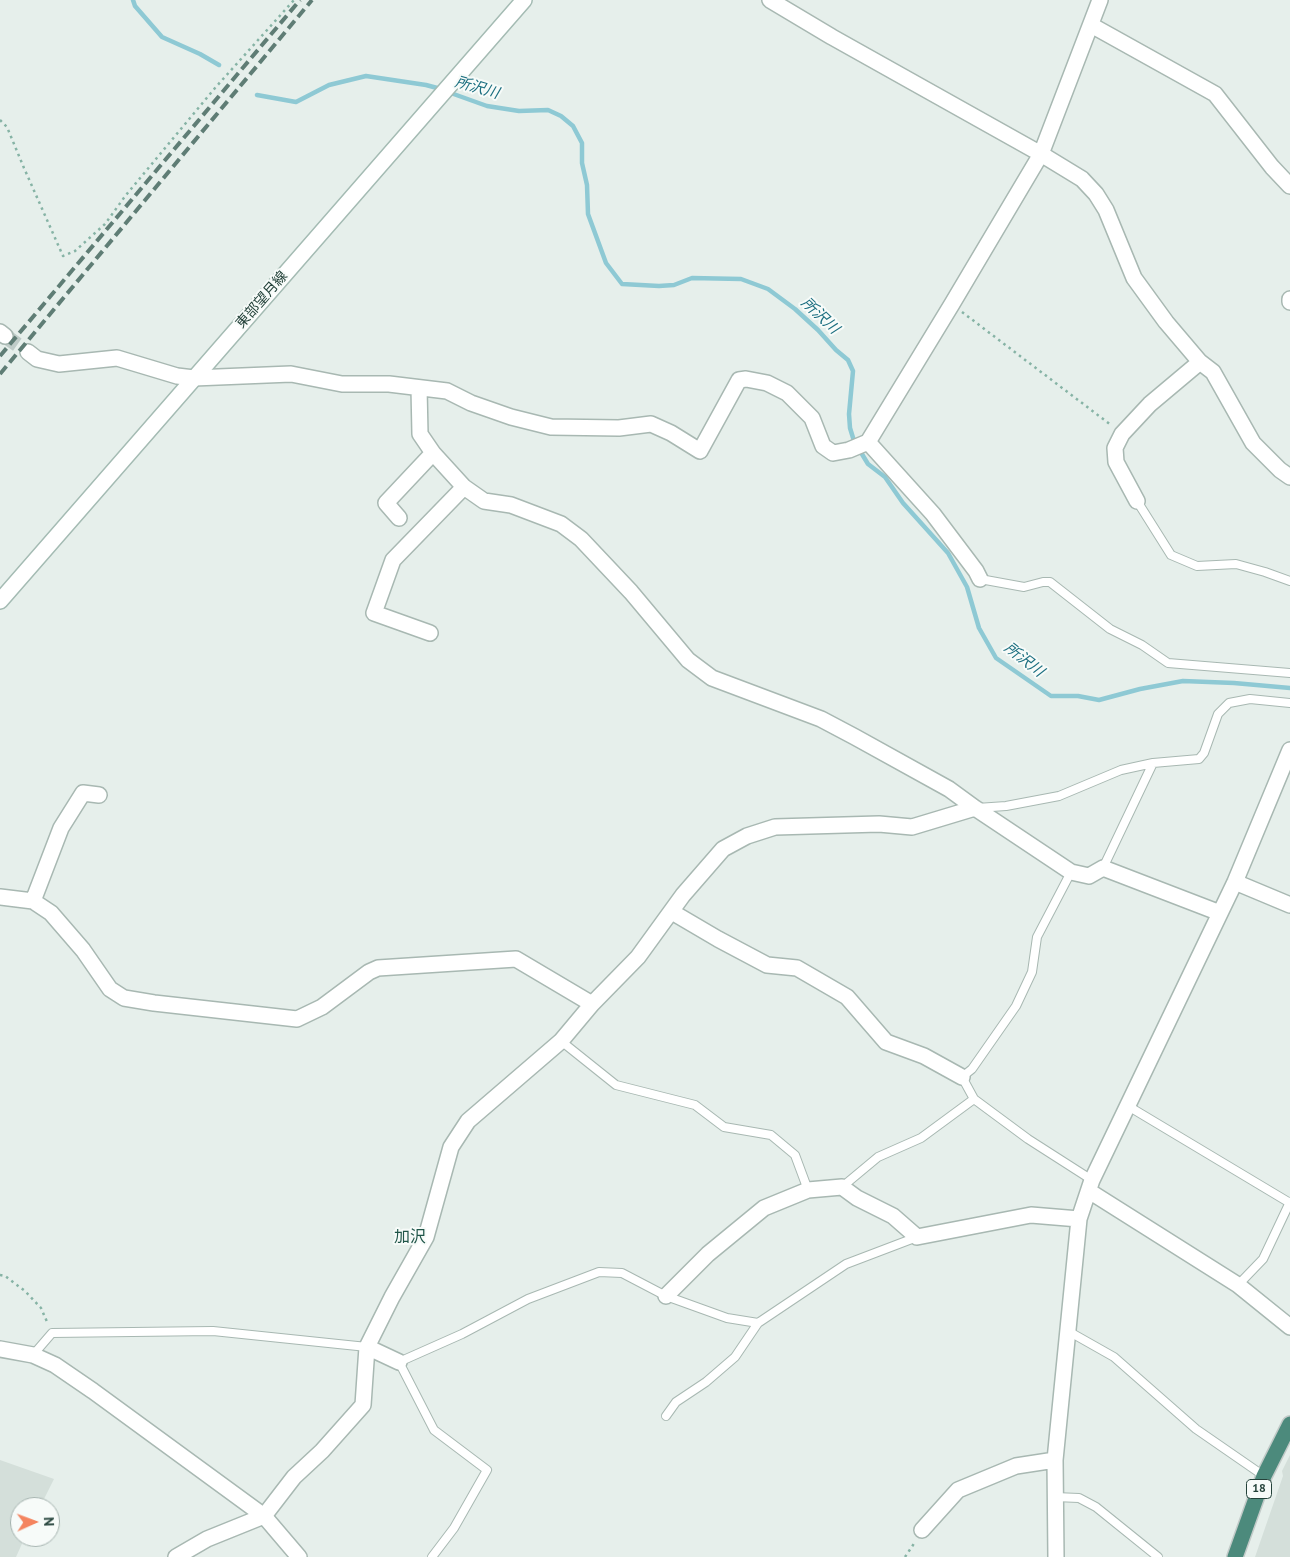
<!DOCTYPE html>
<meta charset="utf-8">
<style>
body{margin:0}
#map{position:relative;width:1290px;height:1557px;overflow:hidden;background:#e6efeb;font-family:"PT Sans",sans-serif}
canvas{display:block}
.north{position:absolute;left:10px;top:1497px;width:50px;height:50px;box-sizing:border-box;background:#f7fbf9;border:1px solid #a3b1ad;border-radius:50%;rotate:88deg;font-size:14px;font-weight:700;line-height:20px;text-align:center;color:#24423a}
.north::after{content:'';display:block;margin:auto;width:18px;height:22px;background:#f4845f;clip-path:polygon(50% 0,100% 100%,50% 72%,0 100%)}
</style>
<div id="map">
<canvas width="1290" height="1557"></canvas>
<div class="north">N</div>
</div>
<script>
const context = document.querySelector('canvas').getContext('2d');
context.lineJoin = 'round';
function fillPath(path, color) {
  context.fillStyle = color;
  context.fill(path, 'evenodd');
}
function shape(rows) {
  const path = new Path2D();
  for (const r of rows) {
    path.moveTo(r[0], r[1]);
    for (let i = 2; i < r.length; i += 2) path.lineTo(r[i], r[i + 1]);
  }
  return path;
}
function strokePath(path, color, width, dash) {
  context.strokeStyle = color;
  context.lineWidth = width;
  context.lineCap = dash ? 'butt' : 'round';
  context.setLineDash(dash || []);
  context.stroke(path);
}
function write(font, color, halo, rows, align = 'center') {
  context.font = font + ' "PT Sans","Noto Sans JP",sans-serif';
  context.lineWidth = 4;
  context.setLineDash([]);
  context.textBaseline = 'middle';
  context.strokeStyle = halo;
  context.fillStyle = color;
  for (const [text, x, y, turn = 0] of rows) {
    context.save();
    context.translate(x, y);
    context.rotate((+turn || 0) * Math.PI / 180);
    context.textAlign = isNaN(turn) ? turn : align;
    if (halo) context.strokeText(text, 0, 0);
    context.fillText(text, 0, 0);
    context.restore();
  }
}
fillPath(shape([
 [1290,1455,1290,1557,1255,1557,1283,1476,1282,1471],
 [0,1460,54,1479,40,1507,20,1507,20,1537,25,1537,16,1557,0,1557]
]), '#d4dfda');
strokePath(shape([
 [133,0,135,6,162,37,200,54,219,65],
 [448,92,487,106,519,111,548,110,561,116,573,126,582,143,582,163,587,185,588,214,606,263,622,284,659,286,674,285,692,278,741,279,768,289,795,309,818,330,836,350,848,360,853,371,849,414,850,428,854,441,868,464,885,477,903,503,948,553,967,587,979,628,996,658,1051,696,1078,696,1099,700,1140,689,1183,681,1234,683,1290,688],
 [257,95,296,102,329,85,366,76,426,85,441,89]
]), '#8ec9d4', 4.5);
strokePath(shape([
 [5,336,28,352]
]), '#bfccc8', 15, [15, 8]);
const service = shape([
 [1137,501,1171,555,1197,566,1236,564,1265,572,1290,581],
 [980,579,1024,587,1043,582,1050,582,1110,629,1142,645,1168,663,1290,673],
 [977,808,1006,806,1059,796,1121,770,1153,763],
 [1103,868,1153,763,1199,759,1204,753,1218,714,1229,703,1250,699,1290,703],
 [1071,872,1037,937,1032,972,1016,1006,972,1069,962,1077,974,1099,1028,1139,1092,1180],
 [561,1041,616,1085,695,1105,724,1127,771,1135,795,1155,808,1190],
 [1128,1106,1290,1203],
 [842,1187,878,1157,921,1138,974,1099],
 [1238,1285,1263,1259,1290,1202],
 [1068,1331,1114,1357,1196,1429,1264,1476],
 [33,1355,52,1333,213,1331,367,1347],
 [666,1416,676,1402,706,1382,735,1357,758,1323],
 [1055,1497,1079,1498,1096,1507,1158,1557],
 [432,1557,454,1528,487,1470,434,1430,399,1362,462,1334,528,1299,599,1272,622,1273,666,1296,727,1318,758,1323,846,1264,917,1237]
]);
const minor = shape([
 [770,0,832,37,1041,154,1082,179,1096,194,1106,210,1134,278,1166,322,1200,362,1213,372,1253,443,1280,470,1290,477],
 [1091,25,1215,94,1272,167,1290,186],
 [1290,299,1290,302],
 [0,332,5,336],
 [28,352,37,359,59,364,117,358,177,376,194,378,291,374,342,384,389,384,447,391,471,403,511,417,551,427,619,428,651,424,671,433,700,451,739,380,746,379,767,383,787,393,812,418,823,446,833,453,849,450,868,442,952,304,1041,154,1100,0],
 [419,388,420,434,433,453,464,487,484,501,511,505,561,524,581,539,631,592,688,660,712,678,821,719,855,737,949,789,975,808,1071,872,1089,876,1103,868,1220,913],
 [868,442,933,514,976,571,980,579],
 [1137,501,1116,462,1115,448,1122,434,1150,404,1200,362],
 [399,518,386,503,433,453],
 [430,633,374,613,393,560,464,487],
 [1235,882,1290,905],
 [0,897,33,901,51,913,83,950,110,989,124,998,154,1003,297,1019,322,1007,369,972,378,968,516,959,592,1004],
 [33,901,61,828,83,793,99,795],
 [672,912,718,939,767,965,797,968,847,997,886,1042,924,1056,962,1077],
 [1089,1191,1238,1285,1290,1327],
 [666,1296,708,1254,764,1208,808,1190,842,1187,857,1198,893,1216,917,1237,1031,1215,1079,1219],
 [367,1347,399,1362],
 [922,1530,958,1490,1016,1466,1055,1460],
 [176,1557,207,1539,264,1516,294,1477,322,1451,363,1405,367,1347,392,1297,426,1237,451,1147,468,1121,561,1041,592,1004,638,957,683,895,723,849,747,836,775,827,879,824,912,827,975,808],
 [1056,1557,1055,1460,1079,1219,1092,1180,1235,882,1290,750]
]);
const tertiary = shape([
 [0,1349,33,1355,55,1365,93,1391,264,1516,299,1557]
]);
const secondary = shape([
 [0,601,524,0]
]);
const trunk = shape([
 [1235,1557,1264,1476,1290,1424]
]);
strokePath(service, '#a8b8b2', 10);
strokePath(minor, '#a8b8b2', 18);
strokePath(tertiary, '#a8b8b2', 18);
strokePath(secondary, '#a4bbb3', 18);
strokePath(trunk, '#c2cac8', 18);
strokePath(shape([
 [0,120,7,127,24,168,63,256,75,251,105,224,126,195,215,88,294,0],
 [962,312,1111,425],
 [0,1275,5,1276,25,1291,41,1308,48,1324],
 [905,1557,915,1542]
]), '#86b3a5', 2.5, [2.5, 4]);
strokePath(service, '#fff', 8);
strokePath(minor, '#fff', 15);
strokePath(tertiary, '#fff', 15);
strokePath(secondary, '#fff', 15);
strokePath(trunk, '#4c8a7c', 15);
strokePath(shape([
 [0,356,300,0],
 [0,374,312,0]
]), '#5f7d75', 4, [10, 5]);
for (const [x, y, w] of [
 [1259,1489,25]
]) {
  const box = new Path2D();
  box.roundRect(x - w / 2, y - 9.5, w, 19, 4);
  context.fillStyle = '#f7fbf9';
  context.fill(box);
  strokePath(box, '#24423a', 1);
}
write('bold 12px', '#24423a', null, [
 ["18",1259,1489]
]);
write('14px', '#24423a', '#f7fbf9', [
 ["東部望月線",262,300,-49]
]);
write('italic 15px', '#1c6f80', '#f7fbf9', [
 ["所沢川",477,88,16],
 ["所沢川",820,316,43],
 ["所沢川",1024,660,38]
]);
write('16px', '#1f5548', '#f7fbf9', [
 ["加沢",410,1237]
]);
</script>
